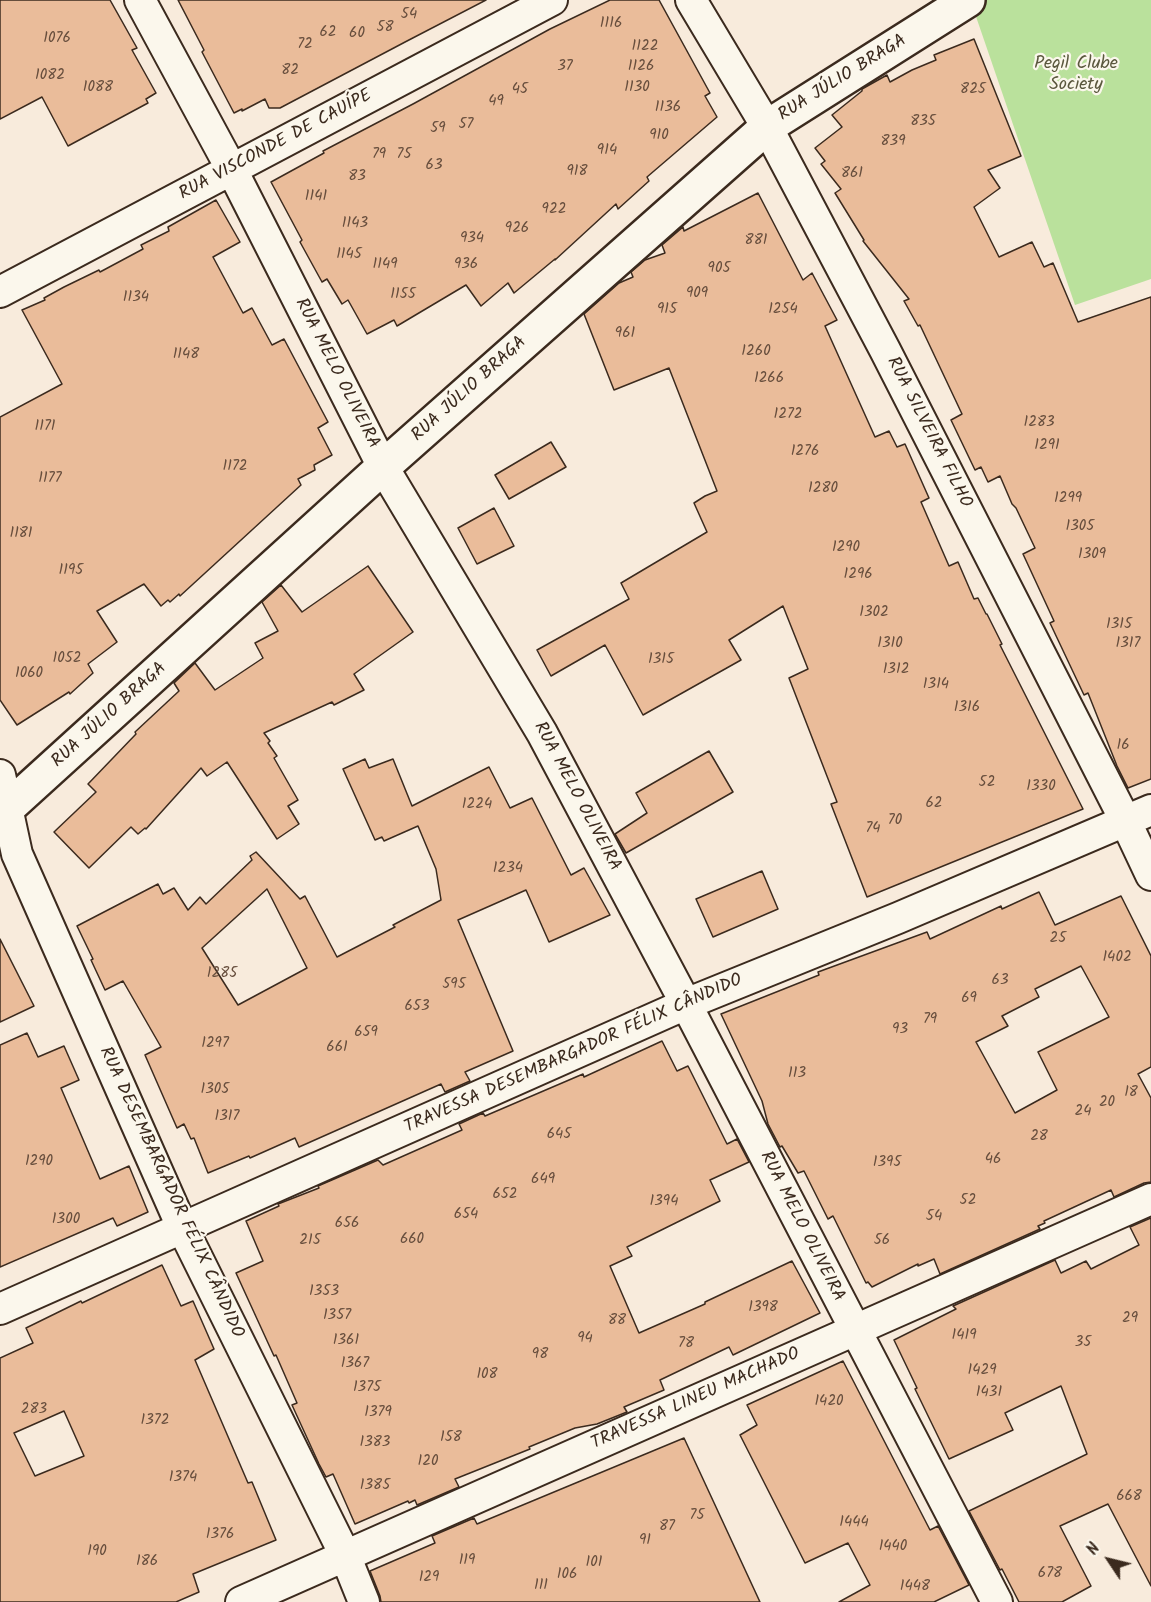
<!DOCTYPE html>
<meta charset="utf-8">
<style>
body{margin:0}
#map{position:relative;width:1151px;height:1602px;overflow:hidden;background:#f8ebdc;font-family:Kalam,sans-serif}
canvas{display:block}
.north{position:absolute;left:1079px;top:1530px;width:60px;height:60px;-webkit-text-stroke:4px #fbf7ec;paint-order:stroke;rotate:305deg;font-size:16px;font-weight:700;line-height:24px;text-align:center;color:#3b2a1e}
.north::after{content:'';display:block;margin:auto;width:21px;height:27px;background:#3b2a1e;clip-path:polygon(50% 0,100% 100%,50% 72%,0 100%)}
</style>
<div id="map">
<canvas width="1151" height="1602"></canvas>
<div class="north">N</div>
</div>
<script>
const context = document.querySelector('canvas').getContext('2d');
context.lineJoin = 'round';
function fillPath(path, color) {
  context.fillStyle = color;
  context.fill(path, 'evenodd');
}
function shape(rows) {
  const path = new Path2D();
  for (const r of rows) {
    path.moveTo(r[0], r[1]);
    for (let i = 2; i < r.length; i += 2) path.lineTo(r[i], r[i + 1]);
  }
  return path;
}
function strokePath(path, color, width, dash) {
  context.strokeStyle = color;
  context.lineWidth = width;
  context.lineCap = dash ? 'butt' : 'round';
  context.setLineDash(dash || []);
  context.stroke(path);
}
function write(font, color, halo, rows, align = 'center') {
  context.font = font + ' Kalam,sans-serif';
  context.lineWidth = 4.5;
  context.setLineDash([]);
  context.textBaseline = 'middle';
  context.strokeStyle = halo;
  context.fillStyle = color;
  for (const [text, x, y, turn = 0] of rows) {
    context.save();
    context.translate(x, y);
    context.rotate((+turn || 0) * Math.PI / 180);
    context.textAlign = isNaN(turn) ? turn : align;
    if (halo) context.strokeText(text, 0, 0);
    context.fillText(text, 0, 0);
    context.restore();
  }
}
fillPath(shape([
 [974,0,1151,0,1151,279,1075,305,971,2]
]), '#bae19c');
const building = shape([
 [0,0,110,0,137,48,132,50,156,93,146,99,148,103,68,146,42,97,0,119,0,0],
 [178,0,486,0,407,41,280,108,269,108,265,99,242,111,242,109,234,113,202,52,204,50,178,0],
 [610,0,659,0,710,93,705,96,717,117,647,177,649,181,618,209,616,204,555,260,555,259,514,293,508,283,481,306,466,285,397,326,394,320,367,334,348,300,342,304,327,279,322,282,300,242,302,240,271,182,324,153,323,151,413,104,550,29,610,0],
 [974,39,1021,156,988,170,1000,188,974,207,999,257,1032,242,1044,267,1053,263,1078,322,1151,297,1151,779,1128,788,1117,766,1088,693,1084,695,1050,623,1054,621,1023,554,1035,548,1016,508,1012,504,1000,476,988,482,981,467,975,470,951,420,962,414,920,325,918,326,904,301,909,299,863,241,864,240,835,193,841,189,821,164,825,161,815,148,842,127,832,115,862,91,862,89,887,75,890,82,912,70,936,60,934,55,974,39],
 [758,193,803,280,812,273,837,320,825,326,875,437,889,431,897,447,905,444,929,498,921,502,949,566,958,562,974,599,978,598,986,614,987,614,1002,644,1000,645,1083,809,867,897,831,804,837,802,789,678,808,669,783,606,729,640,741,660,643,715,605,645,551,676,537,650,629,599,621,583,707,532,694,503,705,496,717,491,669,368,614,390,584,314,619,283,633,277,631,272,645,260,665,253,662,245,683,227,684,231,758,193],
 [216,200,240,242,213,257,243,313,252,308,272,345,284,339,328,422,318,428,332,455,314,465,315,470,298,479,301,485,180,596,179,594,170,602,168,600,161,606,144,584,97,611,117,642,88,664,93,673,70,694,69,692,17,725,0,700,0,417,62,384,22,310,45,300,44,298,64,287,99,270,100,272,143,249,141,245,169,231,168,227,216,200],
 [551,442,566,467,509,499,495,475,551,442],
 [494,508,514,546,477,564,458,528,494,508],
 [368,566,413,632,354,674,364,690,334,705,332,702,264,733,270,741,268,743,277,756,274,758,298,800,288,806,299,824,277,839,227,762,207,776,201,768,146,829,145,828,138,834,131,827,89,868,54,832,96,792,88,784,136,734,135,732,179,691,174,683,195,663,215,690,263,658,255,643,278,631,262,602,281,585,302,612,368,566],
 [709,751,733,792,626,853,615,834,647,813,636,793,709,751],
 [365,759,369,768,393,759,412,806,489,767,510,808,532,798,571,875,584,868,610,915,549,942,526,890,458,920,513,1051,465,1072,470,1081,445,1092,441,1084,299,1147,295,1138,250,1158,249,1156,208,1173,194,1138,191,1139,184,1124,177,1128,145,1055,161,1047,123,981,105,990,91,960,93,959,77,926,158,884,163,894,174,888,188,910,200,897,206,904,252,860,250,856,256,852,300,899,305,896,337,957,395,927,393,925,441,900,436,869,418,826,384,841,382,837,375,840,343,769,365,759],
 [267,889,307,968,238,1005,202,948,267,889],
 [762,871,778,909,713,937,696,899,762,871],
 [1039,892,1055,925,1121,896,1151,956,1151,1067,1138,1074,1151,1098,1151,1182,1144,1183,1114,1197,1111,1190,1044,1221,1045,1223,1038,1226,1040,1229,940,1274,934,1259,918,1266,918,1264,872,1287,868,1282,866,1283,833,1216,828,1219,804,1171,798,1173,782,1146,780,1147,768,1124,762,1101,721,1014,819,975,818,972,927,932,930,939,1001,906,1002,909,1039,892],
 [1081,966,1109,1017,1038,1052,1057,1090,1015,1113,976,1042,1008,1026,1002,1016,1039,997,1035,989,1081,966],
 [0,939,34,1006,0,1022,0,939],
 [27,1033,38,1057,64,1046,79,1080,61,1088,100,1179,129,1166,148,1212,117,1226,113,1218,0,1267,0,1045,27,1033],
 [662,1041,677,1071,688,1066,727,1144,737,1139,749,1162,710,1180,720,1201,627,1247,632,1256,610,1266,639,1333,705,1304,705,1302,792,1261,820,1313,733,1355,729,1347,660,1380,664,1390,624,1407,627,1412,597,1424,575,1428,529,1447,530,1449,455,1479,459,1487,417,1505,415,1500,409,1503,408,1501,355,1524,333,1474,326,1477,319,1464,292,1405,297,1403,276,1355,274,1356,236,1273,263,1261,246,1221,279,1206,278,1204,319,1188,318,1186,378,1160,383,1165,462,1130,459,1124,483,1113,485,1116,583,1074,584,1077,662,1041],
 [1151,1218,1151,1586,1108,1504,1060,1526,1091,1586,1062,1602,1019,1602,1002,1569,1000,1570,969,1511,1087,1454,1061,1386,1005,1413,1013,1430,949,1459,915,1389,917,1388,894,1340,956,1309,953,1306,1055,1260,1061,1273,1086,1261,1091,1269,1139,1245,1130,1227,1151,1218],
 [162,1265,181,1306,193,1301,214,1349,195,1360,248,1483,252,1482,276,1540,193,1574,199,1592,176,1602,0,1602,0,1358,33,1343,26,1328,81,1301,82,1303,162,1265],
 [64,1411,84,1456,35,1476,14,1433,64,1411],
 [843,1361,930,1530,938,1526,969,1585,934,1602,839,1602,870,1585,848,1543,805,1563,740,1435,757,1425,747,1405,843,1361],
 [684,1438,760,1602,381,1602,380,1596,370,1571,435,1543,432,1536,474,1518,477,1524,684,1438]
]);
fillPath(building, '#eabc9a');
strokePath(building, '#3b2a1e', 1.5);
const street = shape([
 [140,0,232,170,383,467,542,733,686,1004,997,1602],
 [691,0,767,127,885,350,1125,820,1151,875],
 [0,292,552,0],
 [0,775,17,854,182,1227,345,1555,364,1602],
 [0,1309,686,1004,898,918,1151,810],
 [241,1602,1151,1199]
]);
const secondary = shape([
 [0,815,383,467,767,127,968,0]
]);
strokePath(street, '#3b2a1e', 34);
strokePath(secondary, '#3b2a1e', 38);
strokePath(street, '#fbf7ec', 30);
strokePath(secondary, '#fbf7ec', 33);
write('15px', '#674e3d', null, [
 ["54",409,15],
 ["1116",611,24],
 ["58",385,28],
 ["62",328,33],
 ["60",357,34],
 ["1076",57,39],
 ["72",305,45],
 ["1122",645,47],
 ["37",565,67],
 ["1126",641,67],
 ["82",290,71],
 ["1082",50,76],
 ["1088",98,88],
 ["1130",637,88],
 ["45",520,90],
 ["825",973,90],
 ["49",496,102],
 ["1136",668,108],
 ["835",923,122],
 ["57",466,125],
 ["59",438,129],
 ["910",659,136],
 ["839",893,142],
 ["914",607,151],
 ["79",379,155],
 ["75",404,155],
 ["63",434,166],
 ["918",577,172],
 ["861",852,174],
 ["83",357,177],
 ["1141",316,197],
 ["922",554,210],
 ["1143",355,224],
 ["926",517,229],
 ["934",472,239],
 ["881",756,241],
 ["1145",349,255],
 ["1149",385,265],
 ["936",466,265],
 ["905",719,269],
 ["909",697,294],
 ["1155",403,295],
 ["1134",136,298],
 ["915",667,310],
 ["1254",783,310],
 ["961",625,334],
 ["1260",756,352],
 ["1148",186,355],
 ["1266",769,379],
 ["1272",788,415],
 ["1283",1039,423],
 ["1171",45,427],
 ["1291",1047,446],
 ["1276",805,452],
 ["1172",235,467],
 ["1177",50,479],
 ["1280",823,489],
 ["1299",1068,499],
 ["1305",1080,527],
 ["1181",21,534],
 ["1290",846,548],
 ["1309",1092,555],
 ["1195",71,571],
 ["1296",858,575],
 ["1302",874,613],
 ["1315",1119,625],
 ["1310",890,644],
 ["1317",1128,644],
 ["1052",67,659],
 ["1315",661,660],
 ["1312",896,670],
 ["1060",29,674],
 ["1314",936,685],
 ["1316",967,708],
 ["16",1123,746],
 ["52",987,783],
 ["1330",1041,787],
 ["62",934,804],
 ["1224",477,805],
 ["70",895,821],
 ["74",873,829],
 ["1234",508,869],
 ["25",1058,939],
 ["1402",1117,958],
 ["1285",222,974],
 ["63",1000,981],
 ["595",454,985],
 ["69",969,999],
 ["653",417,1007],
 ["79",930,1020],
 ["93",900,1030],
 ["659",366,1033],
 ["1297",215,1044],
 ["661",337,1048],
 ["113",797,1074],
 ["1305",215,1090],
 ["18",1131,1093],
 ["20",1107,1103],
 ["24",1083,1112],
 ["1317",227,1117],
 ["645",559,1135],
 ["28",1039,1137],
 ["46",993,1160],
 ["1290",39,1162],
 ["1395",887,1163],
 ["649",543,1180],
 ["652",505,1195],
 ["52",968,1201],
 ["1394",664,1202],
 ["654",466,1215],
 ["54",934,1217],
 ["1300",66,1220],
 ["656",347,1224],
 ["660",412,1240],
 ["215",310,1241],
 ["56",882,1241],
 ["1353",324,1292],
 ["1398",763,1308],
 ["1357",337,1316],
 ["29",1130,1319],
 ["88",617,1321],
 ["1419",964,1336],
 ["94",585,1339],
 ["1361",346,1341],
 ["35",1083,1343],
 ["78",686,1344],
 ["98",540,1355],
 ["1367",355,1364],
 ["1429",982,1371],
 ["108",487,1375],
 ["1375",367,1388],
 ["1431",989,1393],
 ["1420",829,1402],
 ["283",34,1410],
 ["1379",378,1413],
 ["1372",155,1421],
 ["158",451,1438],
 ["1383",375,1443],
 ["120",428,1462],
 ["1374",183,1478],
 ["1385",375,1486],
 ["668",1129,1497],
 ["75",697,1516],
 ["1444",854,1523],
 ["87",667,1527],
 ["1376",220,1535],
 ["91",645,1541],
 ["1440",893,1547],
 ["190",97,1552],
 ["119",467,1561],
 ["186",147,1562],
 ["101",594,1563],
 ["678",1050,1574],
 ["106",567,1575],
 ["129",429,1578],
 ["111",541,1586],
 ["1448",915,1587]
]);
write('18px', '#5b583e', '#fbf7ec', [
 ["Pegil Clube",1076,65],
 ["Society",1076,86]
]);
write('18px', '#3b2a1e', '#fbf7ec', [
 ["RUA JÚLIO BRAGA",843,79,-32],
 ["RUA VISCONDE DE CAUÍPE",276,146,-28],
 ["RUA MELO OLIVEIRA",336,374,63],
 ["RUA JÚLIO BRAGA",470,390,-42],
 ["RUA SILVEIRA FILHO",928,433,63],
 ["RUA JÚLIO BRAGA",110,716,-42],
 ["RUA MELO OLIVEIRA",576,797,62],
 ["TRAVESSA DESEMBARGADOR FÉLIX CÂNDIDO",574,1055,-24],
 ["RUA DESEMBARGADOR FÉLIX CÂNDIDO",170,1193,65],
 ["RUA MELO OLIVEIRA",801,1227,63],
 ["TRAVESSA LINEU MACHADO",696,1400,-24]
]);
</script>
